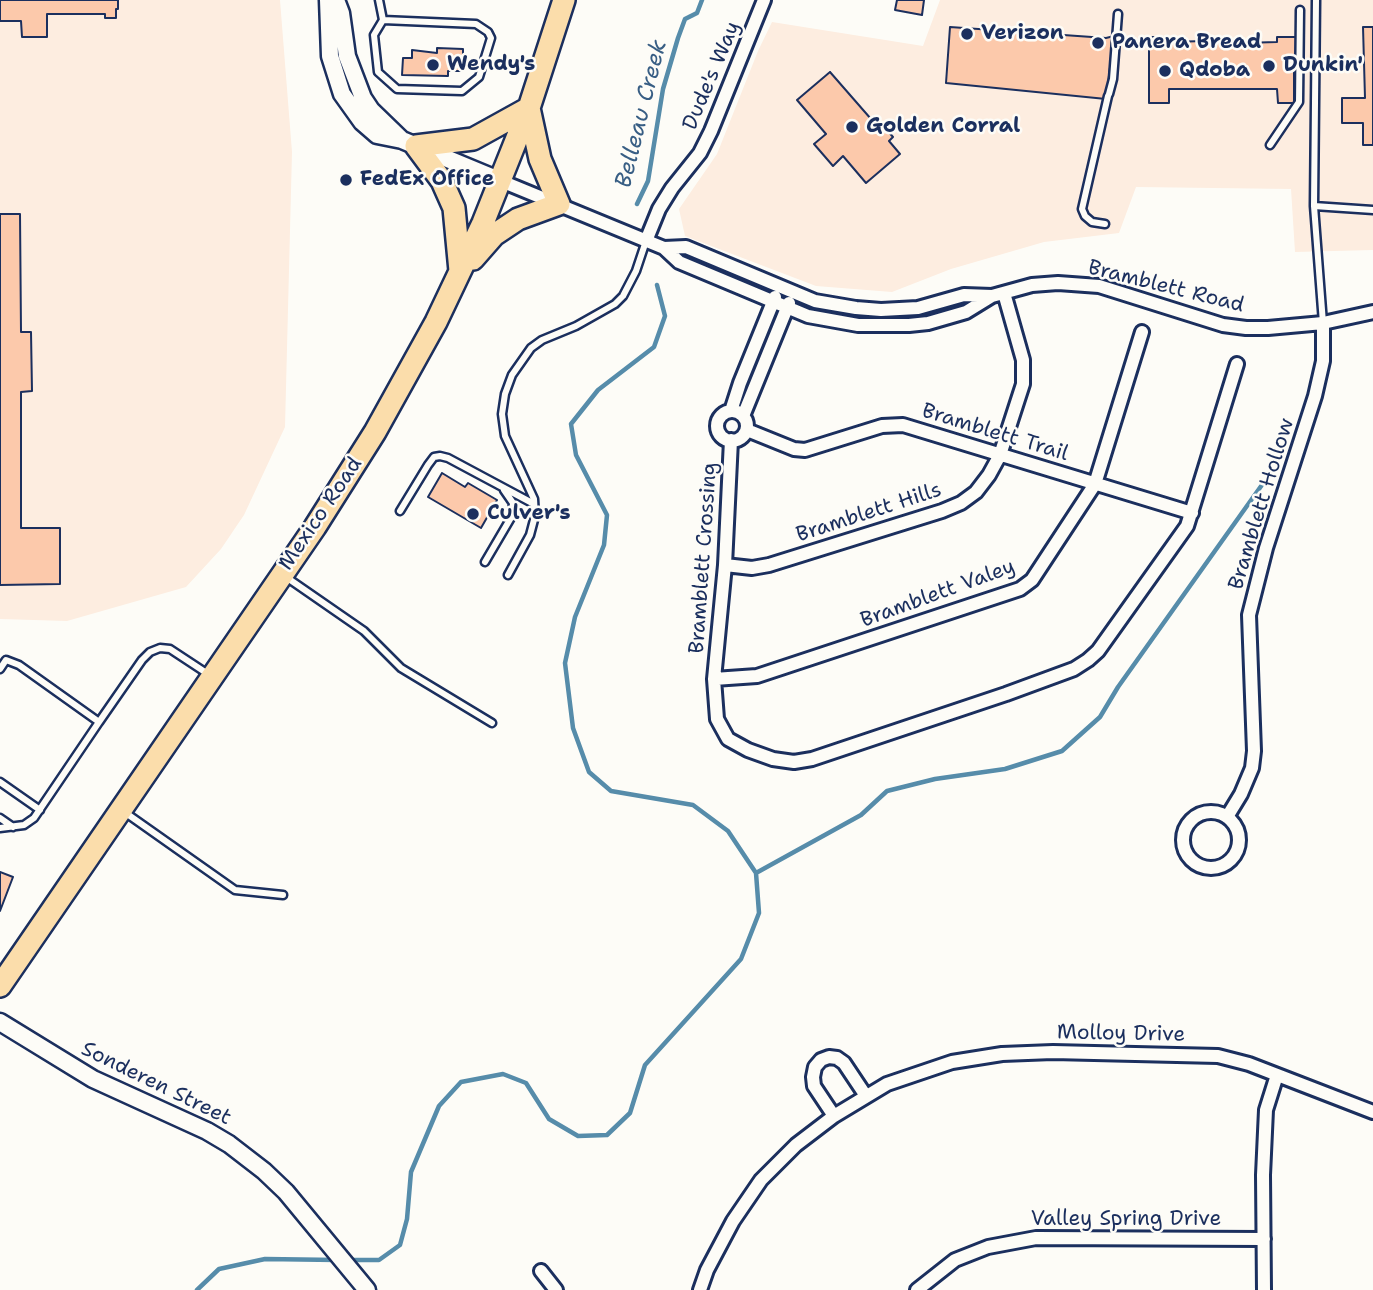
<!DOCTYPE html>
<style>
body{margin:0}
canvas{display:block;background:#fdfcf7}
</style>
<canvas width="1373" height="1290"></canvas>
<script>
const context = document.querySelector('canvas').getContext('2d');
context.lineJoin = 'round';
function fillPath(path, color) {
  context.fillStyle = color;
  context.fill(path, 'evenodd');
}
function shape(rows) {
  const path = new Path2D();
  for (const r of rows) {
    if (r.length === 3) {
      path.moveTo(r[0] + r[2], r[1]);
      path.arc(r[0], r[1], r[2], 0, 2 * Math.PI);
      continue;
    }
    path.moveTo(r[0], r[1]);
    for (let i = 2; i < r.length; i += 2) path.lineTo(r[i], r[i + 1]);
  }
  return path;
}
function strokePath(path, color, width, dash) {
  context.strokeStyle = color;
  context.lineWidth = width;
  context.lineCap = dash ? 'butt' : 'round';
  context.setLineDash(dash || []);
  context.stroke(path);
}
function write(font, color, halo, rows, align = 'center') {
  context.font = font + ' "Shantell Sans",sans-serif';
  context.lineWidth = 5;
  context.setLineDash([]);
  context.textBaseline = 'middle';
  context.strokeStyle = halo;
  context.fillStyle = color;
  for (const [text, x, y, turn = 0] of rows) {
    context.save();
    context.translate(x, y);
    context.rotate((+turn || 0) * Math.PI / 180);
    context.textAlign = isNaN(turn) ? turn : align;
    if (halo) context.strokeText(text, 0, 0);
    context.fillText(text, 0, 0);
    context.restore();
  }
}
fillPath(shape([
 [0,0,280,0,292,152,285,427,244,515,221,549,186,587,67,621,0,619],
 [940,0,1373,0,1373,250,1295,252,1291,189,1136,187,1119,233,1044,242,951,269,892,292,816,286,685,236,679,209,717,154,758,51,772,22,923,46]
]), '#fdede0');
strokePath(shape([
 [637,204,648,181,663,89,678,38,685,19,697,13,702,0],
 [756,873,861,815,887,791,935,779,1005,769,1062,751,1100,717,1118,687,1264,482],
 [349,1260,379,1260,400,1245,407,1219,411,1172,439,1106,461,1082,503,1074,526,1083,549,1119,578,1136,607,1135,630,1113,645,1065,741,959,759,913,756,873,728,831,693,805,611,791,589,772,573,728,565,663,575,617,604,545,607,515,576,455,571,424,598,390,654,347,665,316,657,285],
 [197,1290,219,1269,265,1259,337,1260]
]), '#568caa', 4.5);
const building = shape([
 [0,0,118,0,118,9,116,9,116,18,105,18,105,14,47,14,47,37,22,37,21,21,0,21,0,0],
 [897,0,924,0,922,15,895,10,897,0],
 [950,27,1106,38,1114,36,1106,99,946,83,950,27],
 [1363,27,1373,27,1373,145,1363,145,1363,123,1342,123,1342,98,1365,98,1363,27],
 [1149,37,1169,37,1169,42,1241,40,1242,43,1277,42,1277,37,1297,37,1297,55,1294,55,1294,103,1278,103,1277,89,1169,89,1169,103,1149,103,1149,37],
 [437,48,463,49,463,71,448,71,448,76,402,75,403,58,412,58,412,50,437,53,437,48],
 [830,72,871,119,875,116,893,137,889,141,900,154,866,183,843,156,833,166,814,144,826,134,797,100,830,72],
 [0,214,20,214,21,332,31,332,32,391,21,392,21,528,60,528,60,584,0,585,0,214],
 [442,473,465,487,468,483,497,500,481,528,428,497,442,473],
 [0,872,13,877,0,911,0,872]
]);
fillPath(building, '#fcc9ab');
strokePath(building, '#1b2f5e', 2);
const service = shape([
 [379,0,383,20,374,35,378,72,397,89,462,91,479,77,491,38,488,32,476,24,383,20],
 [1316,0,1314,206,1323,323],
 [1109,94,1113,79,1118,14],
 [1270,145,1299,102,1300,10],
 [1314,206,1373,210],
 [1105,224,1092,222,1085,216,1082,209,1108,96],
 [400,511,428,465,434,457,440,456,448,458,534,504],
 [485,562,512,516,513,503,504,490],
 [508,575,530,535,535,516,534,499,505,436,502,414,505,394,512,375,531,348,542,340,576,326,615,304,623,296,636,271,646,241],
 [286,577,364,631,401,668,492,723],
 [0,669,6,660,19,665,99,722,34,818,24,825,0,828],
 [99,722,142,660,150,652,160,648,170,649,211,676],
 [0,782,40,810],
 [123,811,235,890,283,895],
 [0,818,13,827]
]);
const minor = shape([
 [501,181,664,248,679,262,808,316,858,325,909,325,928,323,966,312,992,296],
 [646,241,659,209,672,188,700,153,711,131,764,0],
 [664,248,686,247,815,301,856,308,881,310,918,308,964,295,992,296,1032,285,1058,283,1099,286,1223,325,1246,328,1268,328,1323,323,1373,312],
 [731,411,740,383,775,297],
 [732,426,15],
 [743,416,789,303],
 [747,430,794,449,805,450,882,426,903,425,1192,513],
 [731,440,725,565,714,679,717,719,728,739,748,750,773,759,794,762,812,759,1006,694,1074,669,1088,660,1098,651,1187,526,1237,364],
 [725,565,752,568,769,565,942,511,961,503,976,492,989,475,1000,455,1023,384,1023,360,1004,293],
 [714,679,757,676,1020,589,1032,580,1095,484,1142,332],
 [1211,840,28],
 [1227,817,1241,794,1252,768,1254,751,1249,615,1266,548,1315,396,1323,361,1323,323],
 [834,1116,814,1086,813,1077,815,1067,821,1060,829,1057,837,1058,844,1063,866,1096],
 [541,1271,556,1290],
 [700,1290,707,1270,733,1221,761,1180,796,1145,834,1116,887,1084,952,1062,1002,1054,1053,1052,1218,1056,1249,1064,1373,1112],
 [917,1290,955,1260,988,1247,1036,1238,1264,1239],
 [1264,1290,1263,1175,1266,1110,1277,1075]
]);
const tertiary = shape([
 [328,0,330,56,342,94,362,122,377,135,402,140,501,181],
 [336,0,341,13,347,56,363,98,371,110,402,140],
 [0,1022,93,1079,207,1131,229,1144,264,1171,286,1192,367,1290]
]);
const primary = shape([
 [473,259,494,235,518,219,559,204,540,159,529,108],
 [460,271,454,208,442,181,416,146,473,139,529,108],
 [0,986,315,527,375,432,436,322,483,223,529,108,564,0]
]);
strokePath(service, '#1b2f5e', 11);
strokePath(minor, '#1b2f5e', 18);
strokePath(tertiary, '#1b2f5e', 21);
strokePath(primary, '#1b2f5e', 26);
strokePath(service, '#fdfcf7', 6);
strokePath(minor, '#fdfcf7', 12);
strokePath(tertiary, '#fdfcf7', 16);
strokePath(primary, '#fbddab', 21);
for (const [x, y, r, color] of [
 [967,34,7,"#1b2f5e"],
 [1098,43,7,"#1b2f5e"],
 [433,65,7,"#1b2f5e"],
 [1269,66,7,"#1b2f5e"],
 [1165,71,7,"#1b2f5e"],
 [852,127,7,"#1b2f5e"],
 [346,180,7,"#1b2f5e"],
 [473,514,7,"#1b2f5e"]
]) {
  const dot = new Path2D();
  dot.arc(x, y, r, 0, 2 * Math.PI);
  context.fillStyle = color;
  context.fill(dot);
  strokePath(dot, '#fdfcf7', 2.5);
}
write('bold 21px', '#1b2f5e', '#fdfcf7', [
 ["Verizon",981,34],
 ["Panera Bread",1112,43],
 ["Wendy's",447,65],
 ["Dunkin'",1283,66],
 ["Qdoba",1179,71],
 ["Golden Corral",866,127],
 ["FedEx Office",360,180],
 ["Culver's",487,514]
], 'left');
write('21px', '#1b2f5e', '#fdfcf7', [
 ["Dude's Way",712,76,-67],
 ["Bramblett Road",1166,287,14],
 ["Bramblett Trail",995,433,17],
 ["Bramblett Hollow",1262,504,-73],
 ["Bramblett Hills",869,513,-18],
 ["Mexico Road",321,514,-56],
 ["Bramblett Crossing",704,558,-86],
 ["Bramblett Valey",938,594,-20],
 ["Molloy Drive",1121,1034,1],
 ["Sonderen Street",156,1084,26],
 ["Valley Spring Drive",1126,1220]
]);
write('italic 23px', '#385e84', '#fdfcf7', [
 ["Belleau Creek",642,114,-76]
]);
</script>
